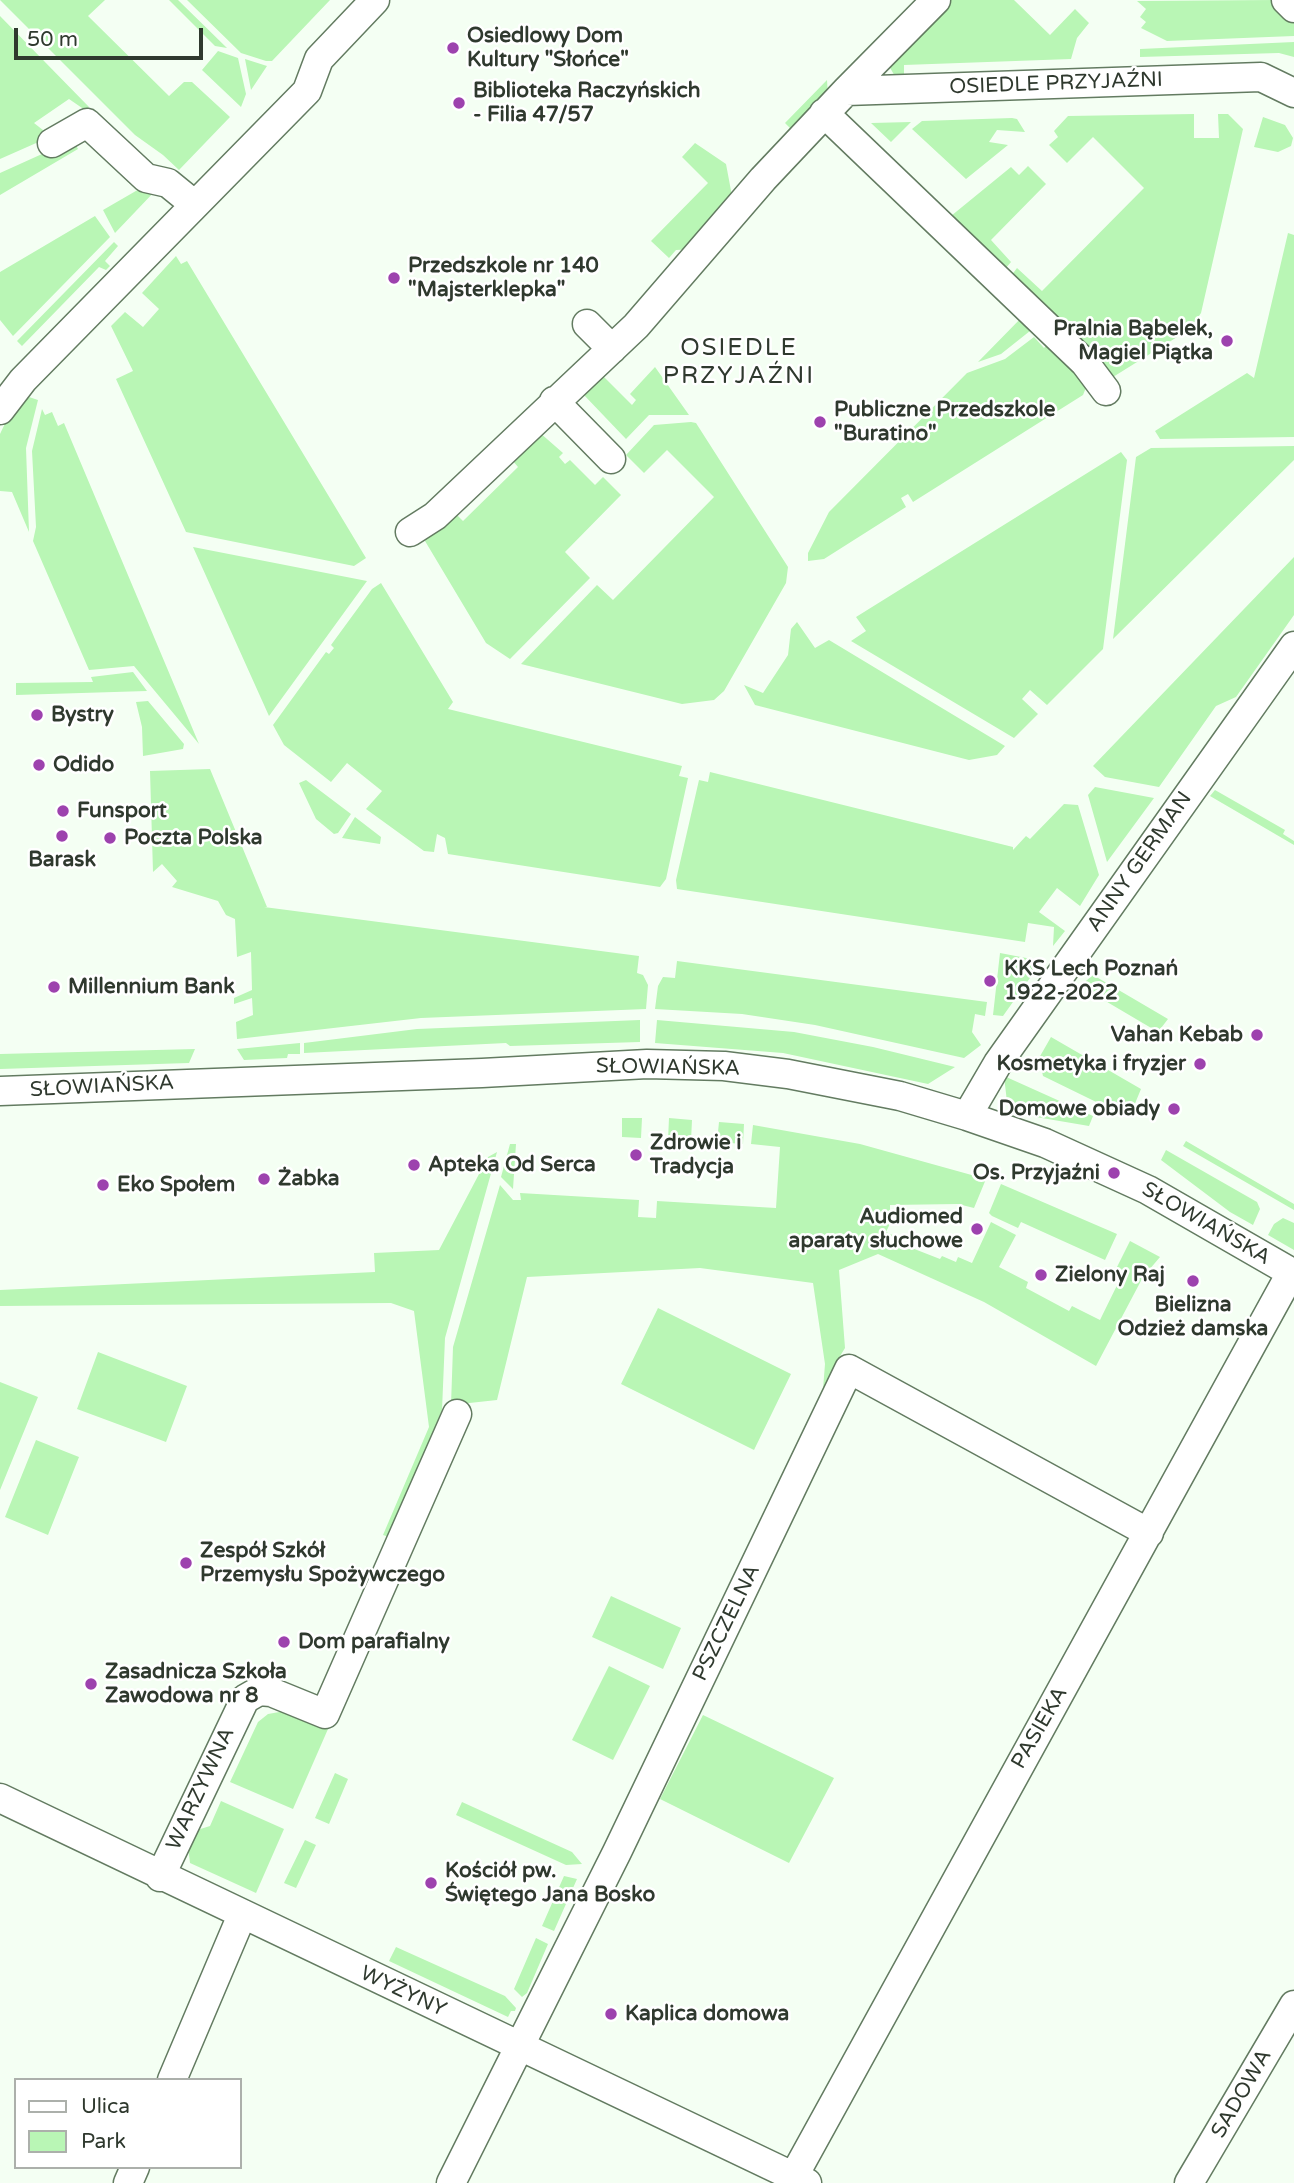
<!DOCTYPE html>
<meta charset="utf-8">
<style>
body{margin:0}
#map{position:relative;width:1294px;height:2183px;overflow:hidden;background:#f4fff3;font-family:"Varela Round",sans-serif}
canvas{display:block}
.legend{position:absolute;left:14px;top:2078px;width:228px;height:91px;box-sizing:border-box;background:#fff;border:2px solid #acb0ab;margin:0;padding:9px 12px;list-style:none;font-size:21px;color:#2f392e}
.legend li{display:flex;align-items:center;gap:14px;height:35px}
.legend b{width:35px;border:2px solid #acb0ab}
.scale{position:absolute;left:14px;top:28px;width:189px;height:32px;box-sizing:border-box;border:4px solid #2f392e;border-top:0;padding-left:9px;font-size:21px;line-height:24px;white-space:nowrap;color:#2f392e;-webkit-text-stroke:5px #fff;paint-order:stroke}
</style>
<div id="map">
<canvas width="1294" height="2183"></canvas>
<ul class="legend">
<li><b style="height:9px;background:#fff"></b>Ulica</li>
<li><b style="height:19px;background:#b9f6b5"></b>Park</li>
</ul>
<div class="scale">50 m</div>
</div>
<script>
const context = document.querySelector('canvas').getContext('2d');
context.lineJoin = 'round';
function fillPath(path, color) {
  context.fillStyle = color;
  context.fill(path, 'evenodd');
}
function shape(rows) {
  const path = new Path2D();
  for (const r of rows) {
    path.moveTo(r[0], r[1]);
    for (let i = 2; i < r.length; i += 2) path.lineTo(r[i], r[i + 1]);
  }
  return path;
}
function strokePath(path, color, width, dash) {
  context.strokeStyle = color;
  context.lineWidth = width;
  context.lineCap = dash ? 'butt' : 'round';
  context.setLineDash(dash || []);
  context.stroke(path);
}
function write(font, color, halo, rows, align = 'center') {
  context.font = font + ' "Varela Round",sans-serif';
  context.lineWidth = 5;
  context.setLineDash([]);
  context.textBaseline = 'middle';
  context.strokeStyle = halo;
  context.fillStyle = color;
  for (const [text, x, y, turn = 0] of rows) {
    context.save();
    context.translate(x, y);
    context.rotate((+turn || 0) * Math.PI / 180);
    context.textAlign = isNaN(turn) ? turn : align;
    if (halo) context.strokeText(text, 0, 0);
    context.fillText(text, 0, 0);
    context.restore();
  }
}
fillPath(shape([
 [0,0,105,0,88,16,169,96,184,82,192,82,230,117,179,170,163,155,135,135],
 [169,0,178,0,227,48,215,46],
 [187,0,330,0,272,61,266,61,241,53],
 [947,0,1014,0,1050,35,1075,9,1089,23,1077,38,1071,59,904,65,904,80,896,78,889,66],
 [1274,0,1294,21,1294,36,1167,41,1141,28,1146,22,1140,17,1146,9,1137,1],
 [0,16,89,107,85,110,69,99,34,123,48,134,43,140,0,159],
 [1294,42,1294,57,1279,53,1140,57,1140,49],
 [218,51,238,58,246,94,241,107,202,70],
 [245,59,267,66,251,90],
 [827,80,828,96,794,132,785,123],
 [1194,114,1194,138,1219,138,1218,114,1228,114,1243,129,1201,313,1190,329,1113,377,1011,276,1017,268,1042,291,1144,188,1093,137,1067,163,1049,145,1058,137,1054,131,1068,116],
 [1263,117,1285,125,1293,138,1291,146,1278,152,1254,147],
 [1012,118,1017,119,1025,132,997,130,989,142,1008,145,966,179,912,129,922,121],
 [911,122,891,142,871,123],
 [73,140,78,149,0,195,0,173],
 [695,143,726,164,732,196,695,249,676,250,669,258,651,241,708,183,682,157],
 [1028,166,1046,184,991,240,1011,262,1005,269,951,216,1011,167,1019,175],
 [141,188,156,190,115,233,103,210],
 [95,216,110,237,13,336,0,320,0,272],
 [1288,233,1294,235,1294,437,1160,439,1155,431,1247,373,1254,378],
 [114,242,118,246,105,261,110,266,106,270,99,267,22,346,17,341],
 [176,256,181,264,187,261,366,558,354,566,186,532,116,379,133,371,111,326,125,312,143,327,159,309,142,293],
 [1025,314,1035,327,1001,354,978,362],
 [1034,337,1044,348,1052,340,1087,385,1083,395,913,502,908,494,901,498,906,507,824,559,808,561,808,553,829,512,967,373,1005,359],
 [655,367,689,415,649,415,626,439,583,394,598,371,632,405,636,400,630,394],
 [23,395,38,400,26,448,29,532,12,492,0,491,0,434,10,413],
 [42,409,45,415,52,412,58,426,64,423,199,744,134,666,89,670,33,541,36,527,32,451],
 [691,422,696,423,788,567,786,583,724,691,714,700,682,704,521,664,597,585,613,600,714,497,667,450,644,473,626,455,654,425],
 [539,432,563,453,559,457,565,464,570,460,595,485,603,477,621,495,565,552,590,578,510,659,486,643,425,541,429,531,451,509,463,521,518,467,507,454],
 [1294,446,1294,460,1113,639,1136,457,1151,448],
 [1121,452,1127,460,1103,649,1047,705,1030,690,1022,699,1038,714,1014,738,851,641,866,631,856,617],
 [193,547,367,581,269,716],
 [1294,557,1294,615,1236,697,1216,706,1159,787,1105,777,1093,766],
 [381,583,453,702,448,709,682,766,679,776,688,778,666,879,660,887,448,854,445,838,437,834,434,852,424,851,366,809,382,791,347,763,331,782,284,745,273,725,326,652,329,654,334,648,331,645,372,589],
 [797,622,815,648,829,640,1005,746,997,755,969,760,755,705,744,685,763,693,788,655,791,629],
 [133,672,147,691,16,695,16,683,93,682,91,677],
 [148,701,184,744,183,749,143,756,142,727,136,702],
 [210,769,267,907,264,907,639,956,637,973,643,975,648,985,646,1009,421,1018,237,1039,236,1022,253,1015,252,998,234,1004,234,998,252,990,251,952,237,957,235,919,226,915,218,901,172,887,177,881,162,864,153,872,150,771],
 [710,772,1013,847,1013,850,1026,836,1030,839,1064,804,1078,805,1099,875,1080,906,1057,888,1039,912,1065,931,1053,946,1054,927,1028,923,1025,942,677,889,676,880,699,780,708,782],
 [306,780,351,814,338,833,334,834,316,819,299,783],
 [1095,787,1154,798,1107,862,1088,795],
 [1215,790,1285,830,1283,834,1294,841,1294,845,1210,796],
 [355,817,381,837,380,844,342,838],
 [1000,953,1042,961,1003,1016,993,1015],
 [677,961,987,1002,985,1016,975,1014,972,1032,981,1045,964,1058,815,1025,742,1014,655,1009,658,986,663,977,675,978],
 [1093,975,1168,1019,1158,1032,1080,986],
 [640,1020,640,1042,510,1046,506,1043,304,1053,304,1043,417,1029],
 [657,1020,794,1032,873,1047,955,1067,928,1084,783,1053,655,1043],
 [1051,1037,1141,1089,1129,1118,1043,1076,1039,1058],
 [300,1043,300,1054,288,1054,287,1058,244,1060,237,1049],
 [195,1049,189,1063,0,1069,0,1054],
 [1004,1076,1093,1116,1089,1126,1036,1117,1016,1109,1007,1102],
 [622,1118,642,1118,641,1138,622,1137],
 [669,1118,692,1120,691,1141,668,1140],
 [719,1122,744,1124,743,1144,717,1142],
 [753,1125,860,1144,986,1179,974,1208,958,1204,890,1205,890,1210,896,1211,886,1232,901,1239,899,1243,940,1259,942,1256,956,1262,958,1257,972,1263,991,1222,1016,1235,999,1267,1028,1282,1026,1288,1069,1311,1072,1306,1100,1320,1124,1271,1117,1267,1130,1241,1160,1257,1143,1277,1096,1366,984,1302,878,1254,839,1270,845,1348,834,1366,835,1374,822,1402,825,1364,813,1283,700,1268,527,1277,497,1400,451,1405,453,1347,500,1185,513,1200,521,1200,520,1193,639,1200,638,1217,656,1218,657,1201,776,1208,780,1147,751,1144],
 [1186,1141,1294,1204,1294,1210,1183,1146],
 [510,1144,516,1144,513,1189,501,1177],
 [1166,1150,1257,1202,1260,1209,1253,1225,1230,1212,1161,1160],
 [497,1152,445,1338,442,1410,389,1537,383,1535,429,1427,414,1311,391,1303,0,1306,0,1290,375,1272,374,1253,439,1250,488,1157],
 [1001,1184,1117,1234,1105,1260,1021,1222,1018,1228,992,1216,989,1213],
 [1283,1218,1294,1223,1294,1250,1268,1235,1274,1224],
 [658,1308,791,1374,754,1450,621,1384],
 [98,1352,187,1386,166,1442,77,1409],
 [0,1382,38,1397,0,1490],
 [36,1440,79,1457,48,1535,5,1517],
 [611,1596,681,1628,663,1669,592,1637],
 [609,1666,650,1686,613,1760,572,1740],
 [285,1711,328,1729,293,1809,230,1782,258,1722,268,1714],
 [703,1715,834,1778,789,1863,660,1799],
 [335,1773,348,1779,329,1824,315,1818],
 [221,1801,284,1829,256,1893,190,1863,188,1847,194,1831,210,1826],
 [462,1802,572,1852,582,1864,566,1865,456,1815],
 [305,1840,316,1845,296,1888,284,1883],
 [564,1876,577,1879,554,1931,542,1926],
 [536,1938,548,1944,527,1993,522,1997,514,1989],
 [396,1947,505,1996,516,2008,515,2011,511,2011,508,2017,389,1961]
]), '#b9f6b5');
const minor = shape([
 [1286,0,1294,8],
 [846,91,936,0],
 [824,113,1085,363,1106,391],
 [52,143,87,123,146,178,168,183,195,205],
 [587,324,612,349],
 [554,401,611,459],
 [0,410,23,380,307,91,319,59,375,0],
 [410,532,435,516,636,326,763,179,846,91,1261,77,1294,93],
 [0,1091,482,1073,647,1064,724,1066,788,1074,900,1096,967,1116,1045,1143,1148,1190,1294,1274],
 [967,1116,998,1063,1294,646],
 [0,1798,807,2183],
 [160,1877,245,1699,259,1691,271,1692,325,1714,457,1414],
 [172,2080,242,1915],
 [128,2183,135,2167],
 [451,2183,617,1852,849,1369,1149,1533],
 [790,2183,1291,1273],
 [1189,2183,1294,2005]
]);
strokePath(minor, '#637b61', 31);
strokePath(minor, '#fff', 28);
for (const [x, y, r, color] of [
 [453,48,7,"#9d42ae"],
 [459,103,7,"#9d42ae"],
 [394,278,7,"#9d42ae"],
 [1227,341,7,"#9d42ae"],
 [820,422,7,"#9d42ae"],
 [37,715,7,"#9d42ae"],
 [39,765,7,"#9d42ae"],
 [63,811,7,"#9d42ae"],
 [62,836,7,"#9d42ae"],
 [110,838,7,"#9d42ae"],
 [990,981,7,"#9d42ae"],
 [54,987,7,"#9d42ae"],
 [1257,1035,7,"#9d42ae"],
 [1200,1064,7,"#9d42ae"],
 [1174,1109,7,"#9d42ae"],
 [636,1155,7,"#9d42ae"],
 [414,1165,7,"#9d42ae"],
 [1114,1173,7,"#9d42ae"],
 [264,1179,7,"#9d42ae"],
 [103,1185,7,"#9d42ae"],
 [977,1229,7,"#9d42ae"],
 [1041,1275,7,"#9d42ae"],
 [1193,1281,7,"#9d42ae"],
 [186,1563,7,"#9d42ae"],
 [284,1642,7,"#9d42ae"],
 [91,1684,7,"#9d42ae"],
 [431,1883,7,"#9d42ae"],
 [611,2014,7,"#9d42ae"]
]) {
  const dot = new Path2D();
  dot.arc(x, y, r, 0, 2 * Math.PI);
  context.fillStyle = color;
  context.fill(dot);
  strokePath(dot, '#fff', 2.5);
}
write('bold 21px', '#2f392e', '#fff', [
 ["Osiedlowy Dom",467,36],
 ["Kultury \"Słońce\"",467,60],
 ["Biblioteka Raczyńskich",473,91],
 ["- Filia 47/57",473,115],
 ["Przedszkole nr 140",408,266],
 ["\"Majsterklepka\"",408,290],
 ["Pralnia Bąbelek,",1213,329,"right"],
 ["Magiel Piątka",1213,353,"right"],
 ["Publiczne Przedszkole",834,410],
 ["\"Buratino\"",834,434],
 ["Bystry",51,715],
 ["Odido",53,765],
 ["Funsport",77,811],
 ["Poczta Polska",124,838],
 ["Barask",62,860,"center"],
 ["KKS Lech Poznań",1004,969],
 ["1922-2022",1004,993],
 ["Millennium Bank",68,987],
 ["Vahan Kebab",1243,1035,"right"],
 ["Kosmetyka i fryzjer",1186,1064,"right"],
 ["Domowe obiady",1160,1109,"right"],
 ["Zdrowie i",650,1143],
 ["Tradycja",650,1167],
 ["Apteka Od Serca",428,1165],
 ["Os. Przyjaźni",1100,1173,"right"],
 ["Żabka",278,1179],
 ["Eko Społem",117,1185],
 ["Audiomed",963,1217,"right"],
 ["aparaty słuchowe",963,1241,"right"],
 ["Zielony Raj",1055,1275],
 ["Bielizna",1193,1305,"center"],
 ["Odzież damska",1193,1329,"center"],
 ["Zespół Szkół",200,1551],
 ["Przemysłu Spożywczego",200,1575],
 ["Dom parafialny",298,1642],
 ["Zasadnicza Szkoła",105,1672],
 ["Zawodowa nr 8",105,1696],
 ["Kościół pw.",445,1871],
 ["Świętego Jana Bosko",445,1895],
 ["Kaplica domowa",625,2014]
], 'left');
write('21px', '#2f392e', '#fff', [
 ["OSIEDLE PRZYJAŹNI",1056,84,-2],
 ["ANNY GERMAN",1140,862,-55],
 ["SŁOWIAŃSKA",668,1068,1],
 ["SŁOWIAŃSKA",102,1087,-3],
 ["SŁOWIAŃSKA",1206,1224,30],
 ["PSZCZELNA",727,1623,-64],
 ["PASIEKA",1040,1728,-60],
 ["WARZYWNA",201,1789,-65],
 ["WYŻYNY",403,1992,25],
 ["SADOWA",1242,2094,-60]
]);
context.letterSpacing = '2px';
write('24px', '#2f392e', '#fff', [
 ["OSIEDLE",739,349],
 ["PRZYJAŹNI",739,377]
]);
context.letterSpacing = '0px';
</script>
